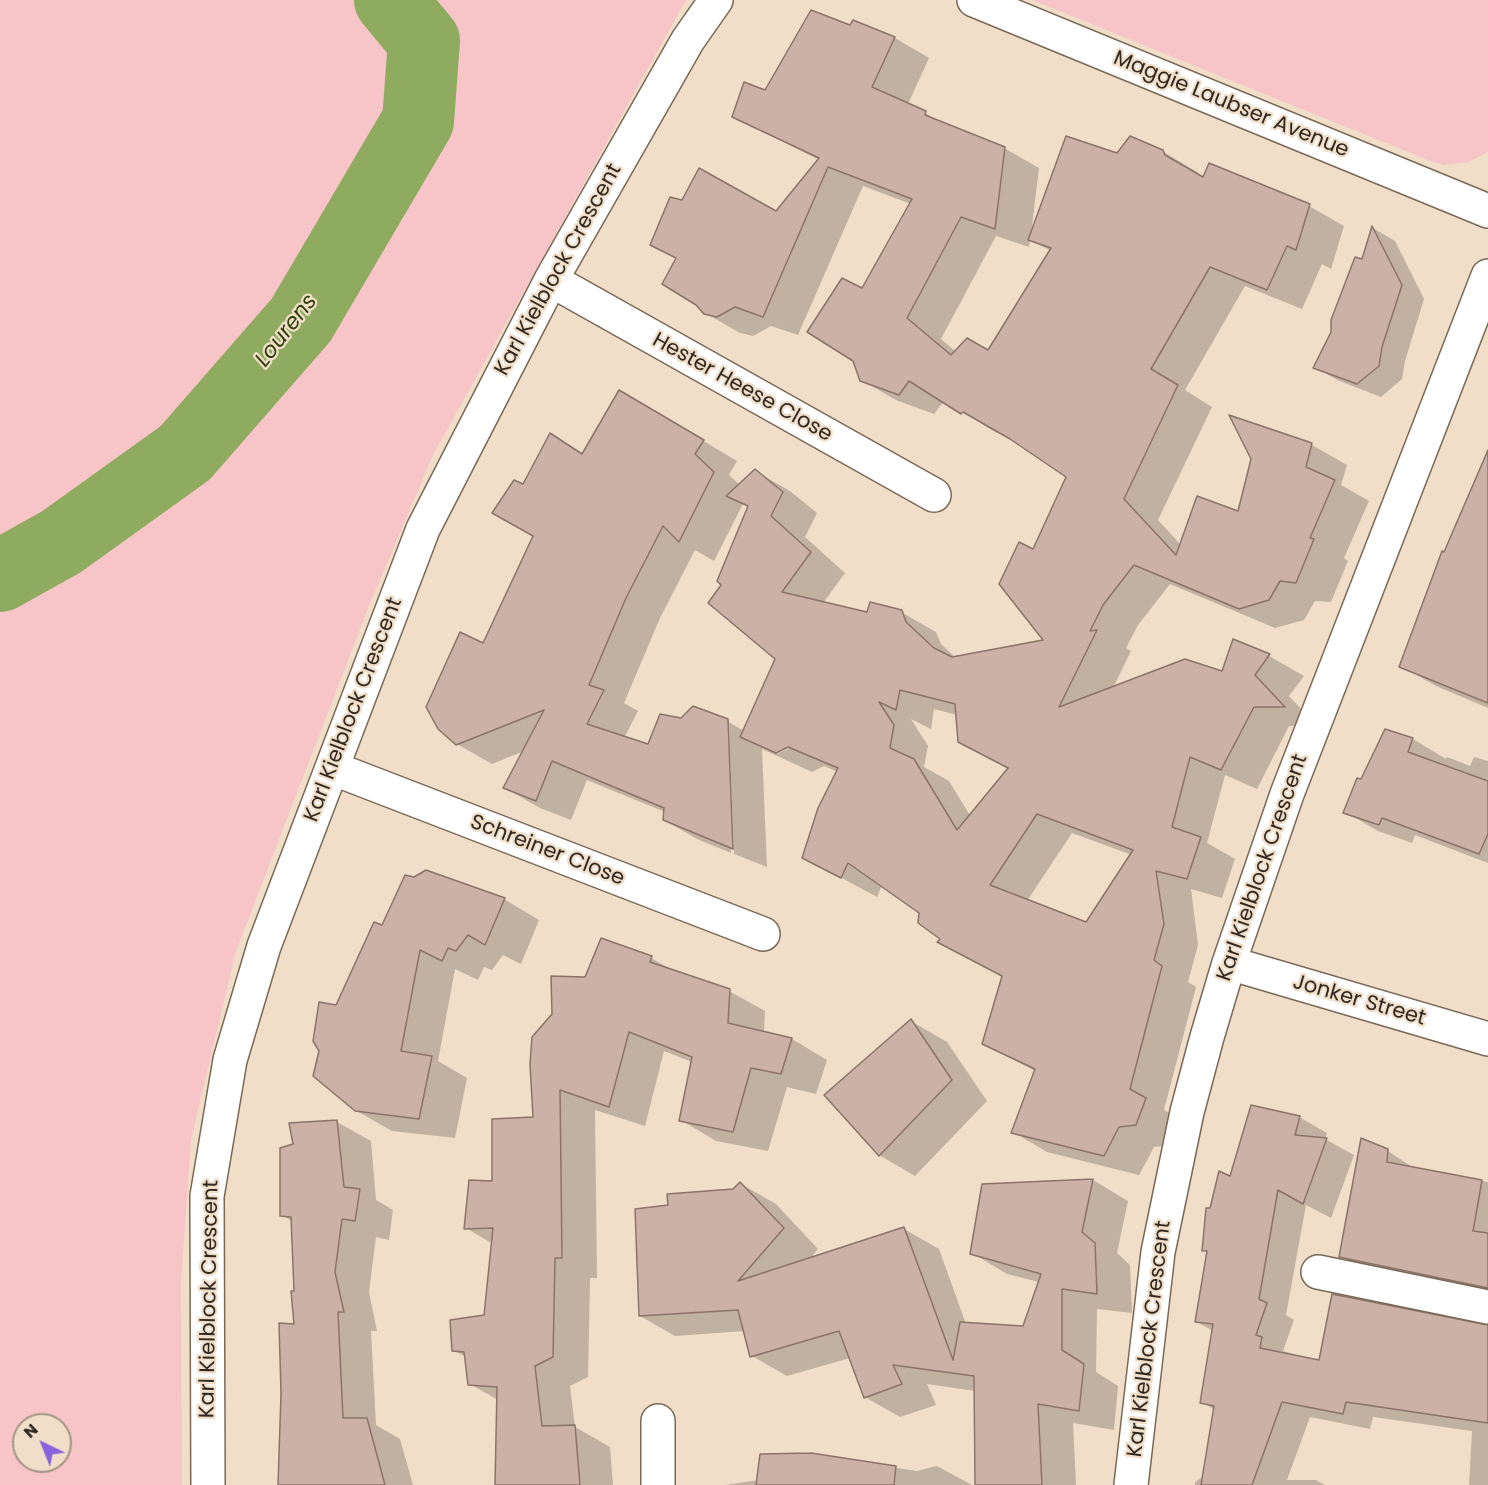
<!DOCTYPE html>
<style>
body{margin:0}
#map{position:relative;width:1488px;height:1485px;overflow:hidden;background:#f0dec9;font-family:Poppins,sans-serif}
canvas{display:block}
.north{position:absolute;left:12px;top:1413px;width:60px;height:60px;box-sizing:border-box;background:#f0dec9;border:2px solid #a39585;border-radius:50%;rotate:317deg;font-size:16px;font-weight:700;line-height:24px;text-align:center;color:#2f2820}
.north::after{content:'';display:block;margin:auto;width:21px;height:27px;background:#8763de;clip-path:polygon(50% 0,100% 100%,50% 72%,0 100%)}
</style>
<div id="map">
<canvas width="1488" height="1485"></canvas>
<div class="north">N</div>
</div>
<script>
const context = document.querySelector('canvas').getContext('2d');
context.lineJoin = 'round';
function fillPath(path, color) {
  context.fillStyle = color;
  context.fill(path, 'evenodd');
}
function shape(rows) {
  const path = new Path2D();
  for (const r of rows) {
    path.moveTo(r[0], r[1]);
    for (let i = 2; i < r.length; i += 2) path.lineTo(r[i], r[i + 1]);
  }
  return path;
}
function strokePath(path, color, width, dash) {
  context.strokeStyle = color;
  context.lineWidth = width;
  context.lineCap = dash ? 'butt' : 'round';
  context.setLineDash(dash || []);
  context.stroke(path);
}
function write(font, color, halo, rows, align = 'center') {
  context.font = font + ' Poppins,sans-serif';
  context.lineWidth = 4.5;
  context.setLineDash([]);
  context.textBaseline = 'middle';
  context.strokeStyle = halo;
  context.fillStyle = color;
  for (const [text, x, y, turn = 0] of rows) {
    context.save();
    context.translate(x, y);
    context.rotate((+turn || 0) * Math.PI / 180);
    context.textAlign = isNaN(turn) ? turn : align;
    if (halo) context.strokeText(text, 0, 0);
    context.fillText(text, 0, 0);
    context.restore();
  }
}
fillPath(shape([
 [0,0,686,0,433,455,369,606,236,951,191,1139,181,1285,182,1485,0,1485],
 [24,1425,60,1425,60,1461,24,1461],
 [1032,0,1488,0,1488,152,1469,162,1444,165,1433,162]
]), '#f7c5c7');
fillPath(shape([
 [854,22,895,38,929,58,908,104,951,127,1004,148,1039,168,1031,234,1118,155,1162,151,1197,172,1200,177,1309,206,1344,226,1331,269,1322,264,1302,309,1245,286,1185,390,1212,407,1158,520,1181,545,1239,513,1252,459,1232,417,1312,445,1347,465,1341,485,1369,501,1344,558,1348,561,1331,602,1315,601,1304,620,1275,628,1170,584,1138,625,1126,648,1131,651,1113,688,1223,673,1234,641,1269,656,1304,676,1289,696,1317,726,1289,726,1257,789,1225,775,1207,843,1235,859,1222,898,1191,889,1198,945,1188,982,1196,987,1164,1110,1180,1119,1171,1145,1154,1147,1139,1175,1047,1152,1013,1132,1035,1071,984,1044,1003,977,939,942,942,939,921,913,882,885,877,897,803,857,838,772,824,766,812,772,762,749,767,867,734,854,729,724,726,727,731,853,699,840,664,820,665,812,587,780,571,820,540,808,505,788,524,751,492,764,457,744,484,645,535,536,524,487,551,435,584,454,655,412,737,461,729,475,740,485,755,471,790,491,817,513,805,537,845,573,823,603,868,613,901,612,936,632,941,644,955,657,1046,641,1033,551,1068,477,999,431,997,433,944,401,934,414,896,400,861,380,863,290,911,204,863,186,798,335,771,326,753,336,740,333,705,313,677,259,652,245,777,213,819,160,733,116],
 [996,236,1029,247,1030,240,1051,251,988,352,956,352,941,339],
 [743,504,750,507,723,585,777,658,744,731,727,721,681,720,648,745,624,738,638,711,624,703,660,618,695,550,714,561],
 [934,709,957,715,960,742,1009,769,971,817,949,781,924,767,928,746,911,719,931,729],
 [794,742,796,745,777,754,777,750],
 [1072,833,1132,855,1086,924,1027,901],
 [1373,228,1395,241,1424,299,1405,361,1402,379,1381,397,1337,380,1315,367,1363,261],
 [1488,476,1488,708,1436,686,1401,666],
 [1413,739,1446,759,1447,757,1470,766,1474,757,1488,761,1488,863,1415,835,1412,843,1378,831,1345,812,1362,781],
 [504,899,539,920,521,964,503,955,492,970,484,967,478,980,455,969,438,1061,467,1078,455,1138,392,1131,355,1110,337,1007,383,927],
 [651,958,679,974,729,991,765,1011,764,1033,792,1039,827,1060,816,1094,787,1087,768,1151,716,1141,681,1120,692,1062,664,1051,645,1126,595,1110,597,1278,590,1278,588,1377,570,1386,575,1427,610,1447,613,1485,496,1485,498,1400,470,1384,466,1357,453,1350,485,1316,493,1244,466,1228,534,1118,586,978],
 [911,1021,947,1042,987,1101,915,1176,879,1155],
 [1299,1117,1327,1133,1325,1139,1354,1155,1331,1218,1306,1205,1286,1315,1294,1320,1283,1351,1320,1362,1488,1327,1488,1485,1469,1485,1472,1431,1373,1417,1370,1429,1310,1417,1287,1480,1316,1480,1325,1485,1195,1485,1195,1482,1204,1476,1215,1410,1202,1402,1213,1331,1197,1322,1208,1252,1203,1250,1211,1210,1231,1178],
 [337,1122,371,1141,376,1200,393,1210,389,1240,376,1237,369,1292,377,1331,371,1331,376,1425,400,1439,413,1485,279,1485,296,1326,296,1292,293,1222,282,1215,294,1145],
 [1388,1151,1415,1169,1488,1182,1488,1297,1368,1272,1340,1256],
 [1093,1180,1128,1201,1117,1253,1130,1265,1132,1313,1097,1309,1096,1372,1118,1386,1114,1430,1073,1423,1076,1485,977,1485,975,1391,927,1384,936,1405,900,1417,865,1397,850,1358,787,1376,752,1356,745,1331,675,1336,640,1316,669,1206,733,1191,741,1184,776,1204,818,1249,809,1260,904,1229,939,1249,966,1324,1024,1328,1039,1282,1007,1274,972,1253,983,1185],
 [811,1455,917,1471,937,1466,972,1485,725,1485,759,1480]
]), '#0003');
strokePath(shape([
 [0,576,61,542,185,453,301,320,418,121,424,41,390,0]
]), '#8fab60', 72);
const building = shape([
 [811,10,850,25,853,20,895,37,872,87,926,111,925,115,1005,147,995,229,961,217,907,318,951,355,967,338,988,350,1051,248,1028,240,1066,136,1117,153,1130,136,1163,150,1165,155,1203,177,1209,163,1310,204,1296,250,1287,246,1267,290,1210,267,1151,369,1178,385,1124,499,1176,555,1197,496,1238,511,1251,459,1229,415,1312,443,1306,467,1335,480,1310,538,1314,539,1296,583,1280,581,1269,600,1239,609,1134,565,1103,605,1090,631,1097,630,1059,707,1185,659,1222,671,1233,639,1270,654,1255,675,1285,707,1254,707,1221,770,1190,757,1172,827,1201,837,1187,879,1156,871,1164,924,1154,960,1162,966,1130,1089,1146,1098,1136,1125,1119,1127,1104,1156,1011,1133,1035,1069,982,1044,1002,976,937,942,940,939,918,923,919,913,848,863,841,878,802,858,818,808,838,768,788,747,776,753,740,737,775,659,708,603,721,585,717,581,748,506,726,496,755,469,783,492,771,516,811,552,782,592,867,612,870,602,902,610,906,622,934,648,952,657,1043,640,999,584,1019,542,1033,549,1066,477,1010,439,963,412,961,414,909,381,899,395,860,381,853,361,807,332,842,278,862,288,912,199,828,167,763,317,735,307,717,317,704,314,696,305,662,284,676,258,650,245,670,197,682,200,699,168,776,211,819,158,732,117,744,82,765,90,811,10],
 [900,690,955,704,958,742,1008,768,957,830,914,759,890,748,894,725,879,702,896,710,900,690],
 [1037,814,1133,850,1086,922,990,885,1037,814],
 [1372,226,1402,285,1382,347,1379,366,1357,384,1313,368,1331,332,1331,320,1355,257,1362,259,1372,226],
 [619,390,704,440,695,454,714,472,679,542,663,526,626,598,589,685,604,690,587,724,648,744,660,714,681,718,693,706,728,719,733,849,663,820,664,808,552,761,536,801,503,788,544,710,456,745,438,729,426,707,460,632,483,643,533,536,492,513,514,480,523,484,550,433,582,454,619,390],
 [1488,450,1488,703,1399,667,1442,551,1444,552,1488,450],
 [1385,729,1413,738,1408,752,1488,781,1488,834,1479,854,1382,818,1379,825,1343,813,1357,778,1361,779,1385,729],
 [426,870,505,898,485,945,468,935,456,951,448,948,442,961,420,950,401,1051,432,1056,419,1119,355,1111,313,1076,319,1051,313,1041,319,1002,336,1005,374,922,382,925,405,875,414,877,426,870],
 [601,938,652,956,650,962,730,989,728,1023,792,1038,781,1074,751,1068,733,1132,679,1121,692,1057,629,1032,609,1107,560,1090,562,1258,555,1258,553,1357,535,1366,542,1426,575,1425,580,1485,495,1485,497,1387,468,1385,464,1352,452,1351,450,1320,484,1315,493,1228,464,1229,469,1180,492,1181,492,1119,533,1117,530,1064,532,1037,552,1014,551,976,585,977,601,938],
 [911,1019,952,1080,879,1156,824,1095,911,1019],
 [1251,1105,1300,1116,1295,1135,1327,1138,1303,1204,1278,1190,1259,1299,1267,1303,1256,1335,1262,1337,1260,1348,1319,1360,1332,1294,1488,1325,1488,1423,1346,1402,1343,1414,1282,1402,1252,1485,1201,1485,1214,1406,1200,1403,1213,1324,1195,1322,1207,1251,1202,1251,1206,1208,1210,1208,1219,1171,1230,1176,1251,1105],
 [337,1120,344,1187,360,1189,355,1221,342,1219,335,1272,344,1312,338,1312,343,1418,367,1418,385,1485,278,1485,281,1394,279,1323,294,1324,291,1291,294,1291,291,1217,280,1216,280,1148,293,1144,289,1123,337,1120],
 [1361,1138,1388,1149,1387,1162,1482,1180,1473,1231,1488,1233,1488,1288,1339,1257,1361,1138],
 [1093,1179,1082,1232,1095,1243,1097,1294,1062,1289,1062,1350,1084,1364,1079,1411,1038,1404,1042,1485,975,1485,974,1376,893,1365,902,1384,864,1398,839,1331,750,1357,738,1310,639,1316,635,1209,668,1205,667,1194,733,1189,740,1182,784,1228,738,1281,904,1227,953,1360,960,1322,1023,1326,1041,1274,970,1254,982,1184,1093,1179],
 [811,1453,896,1466,894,1485,756,1485,760,1454,811,1453]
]);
fillPath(building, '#ccb1a6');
strokePath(building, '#8c7369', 1.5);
const street = shape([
 [974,0,1488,211],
 [551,280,934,495],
 [332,768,763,934],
 [1229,963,1488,1039],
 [1318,1272,1488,1307],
 [208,1485,207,1196,230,1060,264,946,423,529,551,280,688,40,716,0],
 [658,1485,658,1421],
 [1131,1485,1158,1252,1187,1112,1207,1037,1229,963,1287,794,1488,276]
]);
strokePath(street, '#796956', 36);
strokePath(street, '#fff', 33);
write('21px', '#2f2820', '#f0dec9', [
 ["Maggie Laubser Avenue",1231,105,22],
 ["Karl Kielblock Crescent",559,270,-61],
 ["Hester Heese Close",742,388,29],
 ["Karl Kielblock Crescent",354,710,-69],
 ["Schreiner Close",547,851,21],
 ["Karl Kielblock Crescent",1263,868,-71],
 ["Jonker Street",1359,1001,16],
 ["Karl Kielblock Crescent",210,1299,-89],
 ["Karl Kielblock Crescent",1150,1339,-83]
]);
write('italic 22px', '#2f4109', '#f0dec9', [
 ["Lourens",287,331,-52]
]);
</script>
